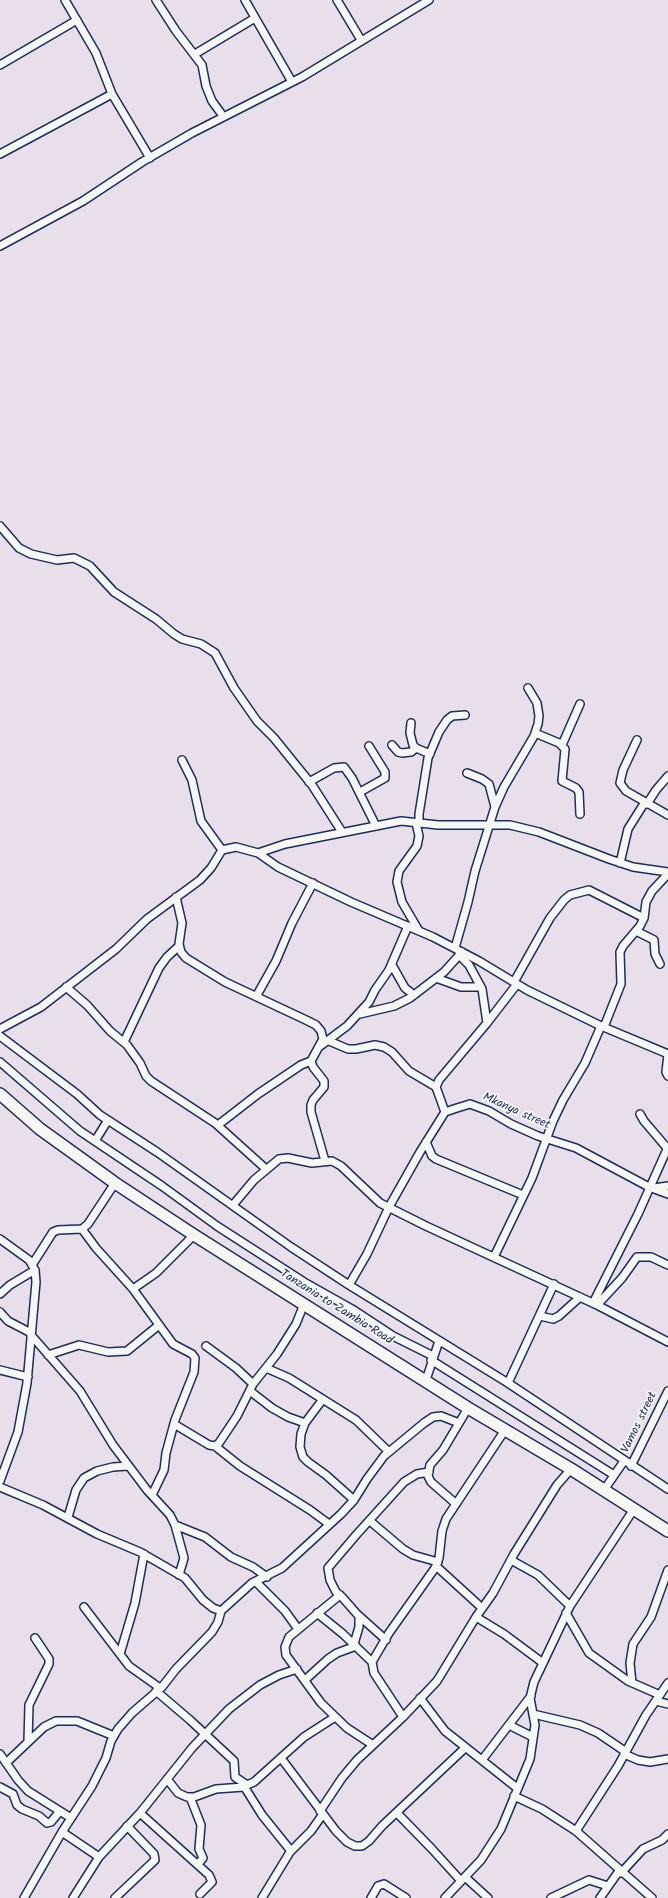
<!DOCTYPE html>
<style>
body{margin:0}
canvas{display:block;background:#e8dfea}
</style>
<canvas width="668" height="1898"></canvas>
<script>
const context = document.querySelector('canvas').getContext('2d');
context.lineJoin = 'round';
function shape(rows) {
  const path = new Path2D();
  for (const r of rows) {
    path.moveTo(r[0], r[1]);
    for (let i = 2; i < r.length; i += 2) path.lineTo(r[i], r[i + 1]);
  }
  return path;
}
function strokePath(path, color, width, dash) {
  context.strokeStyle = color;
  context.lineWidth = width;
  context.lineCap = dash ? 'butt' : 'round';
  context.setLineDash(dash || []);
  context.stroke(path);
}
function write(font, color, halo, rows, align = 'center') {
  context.font = font + ' Kalam,sans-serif';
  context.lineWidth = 3.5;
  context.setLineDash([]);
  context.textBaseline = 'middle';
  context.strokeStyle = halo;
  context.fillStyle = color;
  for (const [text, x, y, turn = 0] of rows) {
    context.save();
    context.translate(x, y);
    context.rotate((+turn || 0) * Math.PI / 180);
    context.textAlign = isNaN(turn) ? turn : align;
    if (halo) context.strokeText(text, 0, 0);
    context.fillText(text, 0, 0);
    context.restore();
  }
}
const minor = shape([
 [65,0,96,53,112,94,150,158],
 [156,0,176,31,202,65,206,86,212,101,223,116],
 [245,0,292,82],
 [337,0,361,40],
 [195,54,255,18],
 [0,65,77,20],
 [0,154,112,94],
 [0,246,83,201,142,162,192,133,302,77,429,0],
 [0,526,19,548,31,554,57,560,74,558,90,566,114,592,156,619,174,634,182,639,201,644,215,653,234,688,257,721,274,738,312,785,342,832],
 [411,723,410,733,413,745,416,748,430,754],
 [535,733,559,743,565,749,562,781,576,788,579,792,580,814],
 [637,740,623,770,620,783,626,791,668,815],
 [392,745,398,752,402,753,411,752,416,748],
 [562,745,580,704],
 [182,760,192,780,201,821,222,850],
 [467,773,482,779,489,784,495,807],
 [309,782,334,768,344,767,352,778,376,826],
 [360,792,385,778,385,772,369,746],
 [647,804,656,790,668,776],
 [416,823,419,836,417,846,399,871,397,882,402,902,419,931],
 [419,823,419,814,428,758,439,732,447,720,452,716,465,715],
 [258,853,285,844,401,821,438,825,510,825,539,832,609,859,633,867,668,872],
 [620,863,628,829,645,802],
 [176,897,182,923,179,944,181,952,186,958,225,982,306,1020,316,1025,321,1031,323,1039,311,1061,313,1067,324,1081,324,1087,313,1100,311,1105,311,1112,325,1161],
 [636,931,654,940,655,954,660,964],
 [455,948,468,902,475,871,495,807,504,787,534,736,538,724,539,716,537,703,528,688],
 [459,955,469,965,482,989,487,1023],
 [392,965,405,988,414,995],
 [436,978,461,987,481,987],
 [514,982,550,918,564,900,570,895,589,890,644,918],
 [66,987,87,1005,110,1031,127,1045,140,1063,146,1076,151,1081,215,1123,266,1169],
 [257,995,276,961,292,923,313,883],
 [360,1014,394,1006,410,998,444,972,462,952],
 [604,1027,621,984,620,952,623,946,640,926,644,918,646,902,652,891,668,874],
 [0,1029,41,1007,116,949,147,919,200,880,211,868,222,850,236,847,258,853,278,867,351,902,433,937,479,961,527,990,601,1026,668,1054],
 [0,1036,77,1094,100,1115,157,1152,291,1247,349,1285,508,1383,668,1489],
 [329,1041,348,1049,356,1049,375,1045,384,1047,392,1052,409,1071,436,1087],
 [124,1042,159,968,167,957,179,946],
 [319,1047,347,1026,369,1002,375,990,389,970,408,926],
 [668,1054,666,1072,668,1076],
 [0,1062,80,1131,162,1186,217,1226,304,1282,352,1309,393,1336,433,1356],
 [445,1112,436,1087,439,1080,487,1023,517,984],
 [640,1114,644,1121,667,1148],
 [218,1125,258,1094,301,1065,311,1061],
 [95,1141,108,1120],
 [426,1142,432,1156,436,1159,523,1195],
 [654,1188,668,1186],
 [233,1205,254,1180,279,1159,288,1158,312,1163,332,1161,341,1166,380,1203,426,1226,597,1305,668,1342],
 [82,1229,96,1248,133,1289,173,1344,192,1354,195,1358,194,1372,175,1420,166,1453,164,1470,152,1495],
 [0,1239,29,1260,35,1270,36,1282,27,1383,18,1432,0,1481],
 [494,1257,532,1178,553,1121,563,1100,585,1063,601,1026],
 [32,1265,53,1232,58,1230,82,1229,88,1224,115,1183],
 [349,1285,367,1254,389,1207,420,1152,445,1112,457,1108,470,1104,489,1111,511,1124,538,1136,576,1148,649,1187,668,1194],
 [133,1289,156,1273,194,1235],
 [0,1294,10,1285,35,1270],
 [593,1303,638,1214,668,1147],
 [597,1305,622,1278,637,1257,651,1257,668,1265],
 [0,1312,8,1321,31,1333],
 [540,1316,553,1319,559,1316,580,1297],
 [31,1335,80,1391,113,1445,147,1490,170,1515,175,1525,184,1558,179,1575],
 [206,1346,236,1368,253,1384],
 [48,1355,79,1345,108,1352,127,1351,159,1325],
 [431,1360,614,1475],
 [266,1368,289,1378,356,1420,389,1452],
 [0,1370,28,1377],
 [426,1380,439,1341],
 [508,1383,554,1284],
 [250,1391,272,1408,288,1417,305,1423],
 [323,1399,305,1423,301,1434,300,1447,303,1457,308,1462,326,1475,354,1500],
 [174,1424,209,1445,215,1446,219,1443,237,1416,253,1384,277,1354,296,1324,304,1304],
 [215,1446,240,1466,310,1510,329,1524],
 [631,1466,668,1391],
 [0,1487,43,1505,97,1534,140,1552,185,1578,203,1600,213,1608,221,1611,252,1583,282,1568,341,1514,354,1500,367,1479,384,1456,424,1423,433,1417,441,1416,459,1423],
 [604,1490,624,1461],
 [455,1503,431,1482,428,1476,430,1465,443,1450,468,1408],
 [68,1517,76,1490,84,1478,97,1471,113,1467,128,1466],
 [370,1521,403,1549,413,1555,438,1562],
 [175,1525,205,1537,231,1557,253,1567,267,1577],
 [511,1560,538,1575,570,1606],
 [436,1566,482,1608],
 [256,1582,285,1611,298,1629],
 [340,1595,289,1637,285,1647,286,1655,321,1703,347,1728,373,1745],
 [84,1607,129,1666,160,1688],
 [317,1613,343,1634,372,1662],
 [566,1613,589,1653,628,1681,660,1695],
 [476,1617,504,1634,543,1663],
 [386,1640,357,1614,342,1597,336,1592,330,1580,328,1568,357,1534,404,1482,417,1474,429,1472],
 [354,1644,359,1627,359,1616],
 [120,1654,135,1603,144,1554],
 [305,1680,328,1659,337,1653,356,1646],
 [632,1683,630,1663,633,1644,651,1617,668,1570],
 [156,1691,190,1720,234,1761,235,1777,247,1785,254,1782,304,1737,335,1717],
 [420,1698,445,1731,517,1788],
 [656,1701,668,1704],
 [533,1714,580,1725,598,1733,626,1752],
 [403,1717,374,1673,372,1662,389,1633,435,1568,439,1558,442,1531,446,1519,505,1430],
 [509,1725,533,1737],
 [28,1741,29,1705,49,1664,49,1659,35,1638],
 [0,1754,18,1780,28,1791,71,1818],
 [624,1754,638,1760,650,1762,668,1759],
 [281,1758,336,1831,347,1842,355,1846,362,1846,369,1841,382,1826,465,1748],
 [482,1760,531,1696],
 [6,1763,44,1727,56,1721,77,1721,114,1736],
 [167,1779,178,1793,187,1797,194,1797,216,1789,244,1787],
 [242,1783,262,1815,291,1851],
 [0,1787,13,1794,17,1805,22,1809,39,1816,47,1823,51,1822,60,1811],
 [514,1796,542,1809,576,1831,652,1898],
 [190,1797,201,1825,199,1849,203,1858,198,1864],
 [320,1811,342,1778,357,1760,403,1717,437,1681,476,1617,493,1593,514,1554,557,1485,571,1469],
 [140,1813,209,1875,212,1882,200,1894],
 [397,1813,432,1849,461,1881],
 [576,1831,618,1766,646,1715,668,1683],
 [62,1832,99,1857],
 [621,1873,643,1849,662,1840,668,1834],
 [465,1877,488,1898],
 [24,1898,62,1832,92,1786,106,1758,111,1741,118,1729,132,1713,162,1687,176,1669,212,1632,218,1622,221,1611],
 [73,1898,99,1857,140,1813,192,1748,229,1709,260,1685,279,1675,297,1669],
 [115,1898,155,1860,154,1854,127,1826],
 [262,1898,290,1852,311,1831,323,1814],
 [371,1898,378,1886,384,1884,406,1898],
 [445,1898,481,1860,501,1829,530,1759,535,1725,530,1698,534,1682,570,1606,634,1509],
 [551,1898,589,1880,608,1886],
 [600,1898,619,1871]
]);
const highway = shape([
 [0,1094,40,1129,115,1183,194,1235,468,1408,571,1469,668,1531]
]);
strokePath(minor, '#1b2f5e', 10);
strokePath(highway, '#1b2f5e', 14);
strokePath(minor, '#f6f6f2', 7);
strokePath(highway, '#f6f6f2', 11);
write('12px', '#1b2f5e', '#f6f6f2', [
 ["Mkanya street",516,1112,24],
 ["Tanzania to Zambia Road",336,1308,32],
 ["Vamos street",640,1423,-64]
]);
</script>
